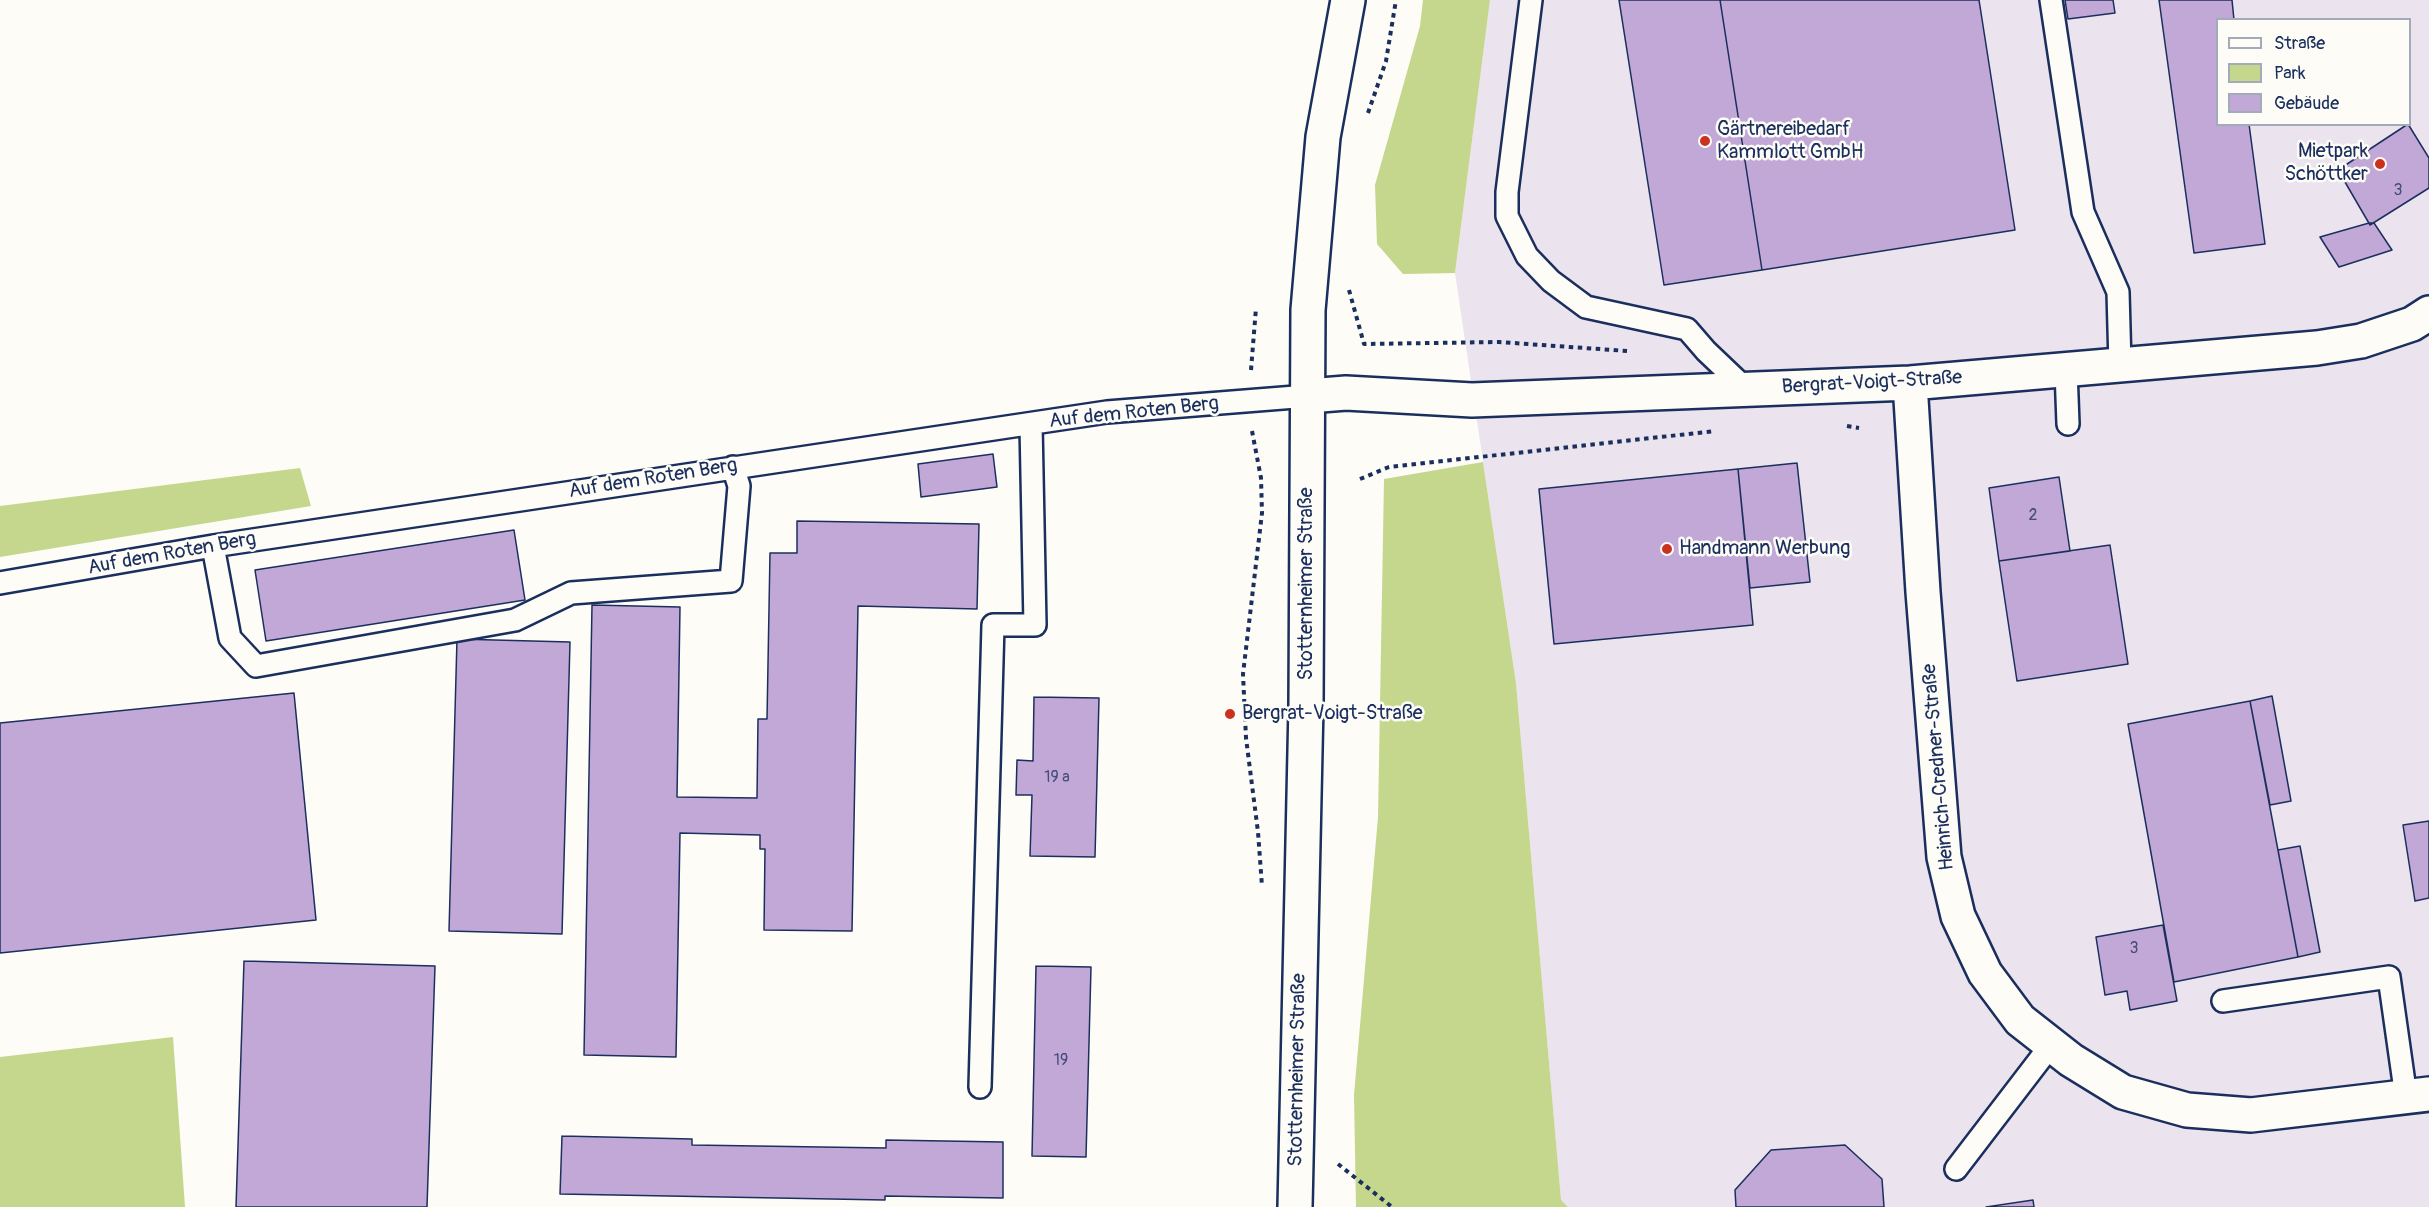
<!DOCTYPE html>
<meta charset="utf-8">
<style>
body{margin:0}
#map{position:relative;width:2429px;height:1207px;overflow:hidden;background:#fdfcf7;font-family:Pangolin,sans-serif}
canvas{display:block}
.legend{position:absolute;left:2216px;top:18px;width:195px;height:108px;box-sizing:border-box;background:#fdfcf7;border:2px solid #a3aaba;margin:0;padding:8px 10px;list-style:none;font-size:18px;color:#1b2f5e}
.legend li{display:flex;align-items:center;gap:12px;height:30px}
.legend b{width:30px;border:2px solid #a3aaba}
</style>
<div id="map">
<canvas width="2429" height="1207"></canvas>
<ul class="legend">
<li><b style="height:8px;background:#fdfcf7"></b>Straße</li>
<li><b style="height:16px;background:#c4d78c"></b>Park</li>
<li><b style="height:16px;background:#c2a8d6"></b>Gebäude</li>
</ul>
</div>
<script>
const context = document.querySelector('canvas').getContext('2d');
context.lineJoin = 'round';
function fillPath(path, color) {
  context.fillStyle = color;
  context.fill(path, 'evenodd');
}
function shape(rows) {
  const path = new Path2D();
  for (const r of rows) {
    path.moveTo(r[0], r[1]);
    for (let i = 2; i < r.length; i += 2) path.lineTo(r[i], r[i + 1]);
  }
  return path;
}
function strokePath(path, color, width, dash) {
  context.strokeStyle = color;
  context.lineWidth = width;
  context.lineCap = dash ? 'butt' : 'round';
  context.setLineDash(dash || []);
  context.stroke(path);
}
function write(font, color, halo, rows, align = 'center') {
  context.font = font + ' Pangolin,sans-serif';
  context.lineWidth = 5;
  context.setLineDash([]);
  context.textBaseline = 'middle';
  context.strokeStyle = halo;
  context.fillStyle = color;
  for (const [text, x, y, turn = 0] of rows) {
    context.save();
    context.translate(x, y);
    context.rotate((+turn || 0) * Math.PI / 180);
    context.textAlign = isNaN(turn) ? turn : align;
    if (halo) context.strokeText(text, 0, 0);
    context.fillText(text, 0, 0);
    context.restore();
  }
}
fillPath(shape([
 [1490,0,2429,0,2429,1207,1568,1207,1561,1201,1516,683,1455,273],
 [2218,20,2410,20,2410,124,2218,124]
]), '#ebe3ed');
fillPath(shape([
 [1423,0,1490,0,1455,273,1403,274,1377,244,1375,185,1420,26],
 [1483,462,1516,683,1561,1200,1568,1207,1356,1207,1354,1095,1378,817,1384,479],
 [300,468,311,506,0,557,0,506],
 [173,1037,185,1207,0,1207,0,1057]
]), '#c4d78c');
const building = shape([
 [1619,0,1720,0,1762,270,1664,285,1619,0],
 [1720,0,1979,0,2015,230,1762,270,1720,0],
 [2065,0,2113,0,2115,13,2068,19,2065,0],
 [2159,0,2232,0,2234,20,2218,20,2218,124,2249,124,2265,244,2194,253,2159,0],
 [2408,124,2429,158,2429,188,2370,225,2338,170,2408,124],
 [2369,223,2374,223,2392,250,2339,267,2320,237,2369,223],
 [993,454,997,487,921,497,918,464,993,454],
 [1797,463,1810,582,1750,588,1738,469,1797,463],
 [1738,469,1753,625,1554,644,1539,489,1738,469],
 [2059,477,2070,551,1999,561,1989,488,2059,477],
 [797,521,979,524,977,609,858,606,852,931,764,930,765,849,760,849,760,835,680,833,676,1057,584,1055,592,605,680,607,677,797,757,798,758,719,767,719,770,553,797,553,797,521],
 [514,530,525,600,266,641,255,570,514,530],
 [2110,545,2128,664,2017,681,1999,561,2110,545],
 [457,639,570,642,562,934,449,931,457,639],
 [294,693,316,920,0,953,0,723,294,693],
 [2272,696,2291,801,2270,805,2250,701,2272,696],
 [1034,697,1099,698,1095,857,1030,856,1032,795,1016,795,1017,760,1033,761,1034,697],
 [2250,701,2298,957,2174,982,2128,724,2250,701],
 [2429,821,2429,898,2415,901,2403,825,2429,821],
 [2300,846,2320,952,2298,957,2278,850,2300,846],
 [2163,925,2177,1001,2130,1010,2127,991,2105,995,2096,937,2163,925],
 [244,961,435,966,427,1207,236,1207,244,961],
 [1036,966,1091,967,1086,1157,1032,1156,1036,966],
 [562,1136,692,1139,692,1145,886,1148,886,1140,1003,1142,1003,1198,885,1196,885,1200,560,1194,562,1136],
 [1845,1145,1882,1179,1884,1207,1736,1207,1735,1190,1771,1150,1845,1145],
 [2033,1200,2034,1207,1986,1207,2033,1200]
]);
fillPath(building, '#c2a8d6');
strokePath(building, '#1b2f5e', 1.5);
const lane = shape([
 [1531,0,1507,192,1507,216,1527,256,1551,281,1586,307,1687,329,1706,351,1747,390],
 [2051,0,2083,212,2118,292,2120,365],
 [2066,370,2068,424],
 [213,546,230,638,256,666,515,620,571,593,731,581,739,486,733,467],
 [0,583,213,546,1107,412,1308,396],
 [2223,1001,2389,977,2406,1097],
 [980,1087,993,625,1035,625,1031,424],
 [1956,1169,2051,1045]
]);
const street = shape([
 [1910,383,1923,592,1944,857,1958,916,1985,973,2020,1020,2071,1060,2123,1092,2187,1110,2251,1115,2429,1094],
 [1308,396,1346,393,1472,400,1910,383,2317,348,2361,341,2412,324,2429,313]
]);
const secondary = shape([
 [1295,1207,1306,705,1308,310,1323,137,1348,0]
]);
strokePath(lane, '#1b2f5e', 26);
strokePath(street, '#1b2f5e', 38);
strokePath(secondary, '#1b2f5e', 38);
strokePath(shape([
 [1368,113,1386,61,1396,0],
 [1349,290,1364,344,1499,342,1627,351],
 [1251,370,1256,308],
 [1847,426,1859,428],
 [1252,431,1261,478,1262,513,1243,674,1246,738,1258,832,1262,886],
 [1360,479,1389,467,1715,431],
 [1338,1164,1392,1207]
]), '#1b2f5e', 4, [4.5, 4.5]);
strokePath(lane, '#fdfcf7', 21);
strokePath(street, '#fdfcf7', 33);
strokePath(secondary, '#fdfcf7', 33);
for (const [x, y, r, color] of [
 [1705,141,6,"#c8321e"],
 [2380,164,6,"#c8321e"],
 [1667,549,6,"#c8321e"],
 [1230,714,6,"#c8321e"]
]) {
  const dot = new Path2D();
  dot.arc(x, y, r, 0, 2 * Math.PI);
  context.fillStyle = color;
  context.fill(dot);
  strokePath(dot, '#fdfcf7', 2);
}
write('16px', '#454d7c', null, [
 ["3",2398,191],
 ["2",2033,516],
 ["19 a",1057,778],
 ["3",2134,949],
 ["19",1061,1061]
]);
write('20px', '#1b2f5e', '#fdfcf7', [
 ["Gärtnereibedarf",1717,130],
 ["Kammlott GmbH",1717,153],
 ["Mietpark",2368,152,"right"],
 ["Schöttker",2368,175,"right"],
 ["Handmann Werbung",1679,549],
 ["Bergrat-Voigt-Straße",1242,714]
], 'left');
write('20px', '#1b2f5e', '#fdfcf7', [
 ["Bergrat-Voigt-Straße",1872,383,-3],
 ["Auf dem Roten Berg",1134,413,-6],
 ["Auf dem Roten Berg",653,479,-9],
 ["Auf dem Roten Berg",172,554,-10],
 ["Stotternheimer Straße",1307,584,-90],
 ["Heinrich-Credner-Straße",1939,767,-95],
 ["Stotternheimer Straße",1298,1070,-89]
]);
</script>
